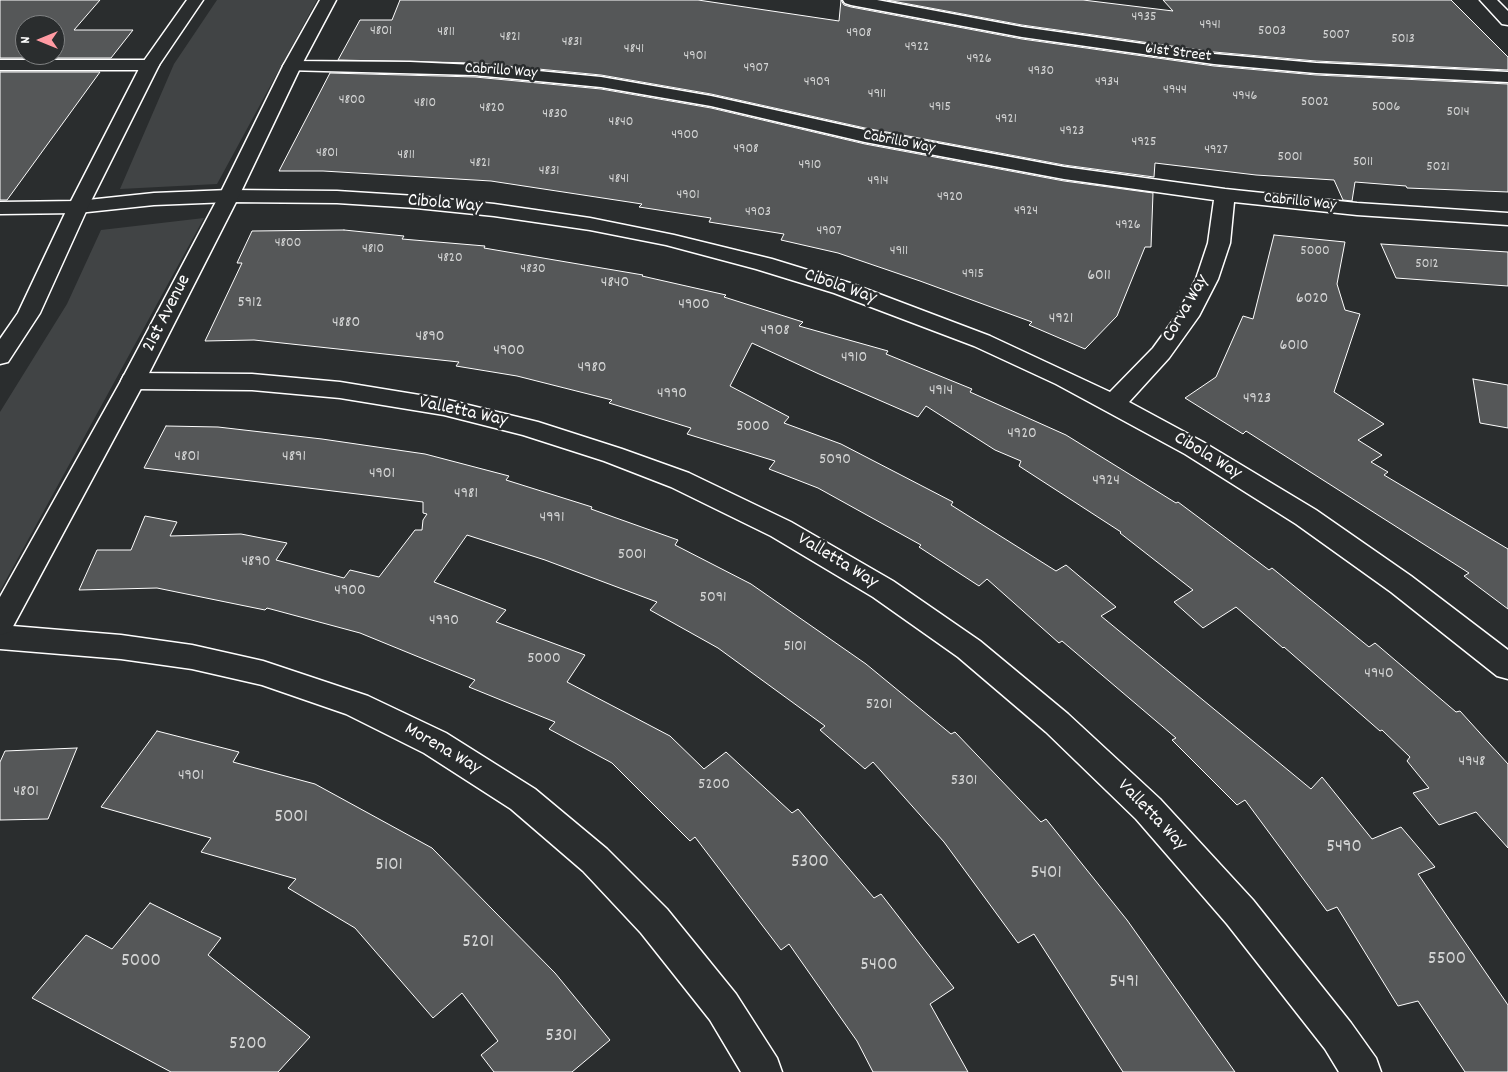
<!DOCTYPE html>
<style>
body{margin:0}
#map{position:relative;width:1508px;height:1072px;overflow:hidden;background:#2a2d2e;font-family:Dekko,sans-serif}
canvas{display:block}
.north{position:absolute;left:15px;top:15px;width:50px;height:50px;box-sizing:border-box;background:#2a2d2e;border:1px solid #7f8182;border-radius:50%;rotate:270deg;font-size:14px;font-weight:700;line-height:20px;text-align:center;color:#fff}
.north::after{content:'';display:block;margin:auto;width:18px;height:22px;background:#ff9aa2;clip-path:polygon(50% 0,100% 100%,50% 72%,0 100%)}
</style>
<div id="map">
<canvas width="1508" height="1072"></canvas>
<div class="north">N</div>
</div>
<script>
const context = document.querySelector('canvas').getContext('2d');
context.lineJoin = 'round';
function fillPath(path, color) {
  context.fillStyle = color;
  context.fill(path, 'evenodd');
}
function shape(rows) {
  const path = new Path2D();
  for (const r of rows) {
    path.moveTo(r[0], r[1]);
    for (let i = 2; i < r.length; i += 2) path.lineTo(r[i], r[i + 1]);
  }
  return path;
}
function strokePath(path, color, width, dash) {
  context.strokeStyle = color;
  context.lineWidth = width;
  context.lineCap = dash ? 'butt' : 'round';
  context.setLineDash(dash || []);
  context.stroke(path);
}
function write(font, color, halo, rows, align = 'center') {
  context.font = font + ' Dekko,sans-serif';
  context.lineWidth = 5;
  context.setLineDash([]);
  context.textBaseline = 'middle';
  context.strokeStyle = halo;
  context.fillStyle = color;
  for (const [text, x, y, turn = 0] of rows) {
    context.save();
    context.translate(x, y);
    context.rotate((+turn || 0) * Math.PI / 180);
    context.textAlign = isNaN(turn) ? turn : align;
    if (halo) context.strokeText(text, 0, 0);
    context.fillText(text, 0, 0);
    context.restore();
  }
}
fillPath(shape([
 [217,0,317,0,217,184,120,189,174,64],
 [204,218,0,591,0,412,67,304,101,230]
]), '#414445');
const building = shape([
 [0,0,100,0,74,30,133,30,111,58,0,58,0,0],
 [25,25,55,25,55,55,25,55,25,25],
 [400,0,698,0,839,21,841,0,844,5,851,7,1022,39,1214,66,1316,75,1508,84,1508,192,1407,188,1406,186,1355,182,1352,201,1343,200,1334,180,1256,175,1155,163,1154,177,1064,165,865,128,711,94,601,75,475,63,338,60,360,20,392,20,400,0],
 [887,0,1083,0,1173,11,1163,0,1451,0,1508,57,1508,70,1316,61,1214,52,1022,25,887,0],
 [0,72,100,72,7,200,0,200,0,72],
 [330,73,475,77,601,89,711,108,865,144,1064,181,1153,193,1151,247,1145,247,1117,316,1085,349,1029,325,1032,322,920,281,838,253,781,240,784,234,709,222,711,218,639,207,642,204,491,181,323,171,279,171,330,73],
 [344,230,404,236,402,239,485,246,484,248,643,275,642,276,726,295,724,297,803,322,799,326,888,351,886,354,972,389,970,392,1066,435,1176,503,1178,502,1269,570,1272,568,1369,647,1375,643,1456,712,1460,711,1508,764,1508,848,1476,812,1439,825,1413,793,1429,788,1407,761,1410,757,1382,730,1380,731,1284,647,1283,648,1236,607,1203,628,1174,602,1193,590,1120,533,1121,532,1019,466,1021,461,995,450,926,406,918,417,819,374,752,343,730,386,789,417,784,423,841,444,953,502,951,505,1056,571,1066,565,1116,607,1101,616,1311,789,1322,777,1372,839,1401,827,1435,867,1418,874,1508,1005,1508,1072,1465,1072,1418,1001,1398,1006,1337,907,1327,911,1245,800,1237,805,1172,740,1176,738,1062,641,1059,643,987,579,979,586,919,547,921,545,818,488,769,469,775,461,687,434,691,428,609,403,612,400,517,376,456,366,459,362,254,340,205,341,242,263,237,263,252,231,344,230],
 [1274,235,1345,242,1337,284,1345,310,1360,314,1334,392,1384,424,1358,440,1382,455,1371,462,1388,472,1384,475,1508,549,1508,609,1464,576,1469,573,1246,431,1243,434,1185,398,1216,377,1243,316,1253,319,1274,235],
 [1381,244,1508,252,1508,286,1396,278,1381,244],
 [1473,379,1508,385,1508,428,1480,423,1473,379],
 [166,426,218,427,322,439,425,454,509,476,506,480,592,507,591,509,678,540,675,545,751,584,866,664,951,734,955,732,1041,822,1046,819,1127,920,1235,1072,1123,1072,1034,934,1018,943,944,842,873,762,865,769,820,730,825,726,718,648,650,610,657,602,545,560,467,535,434,582,506,610,496,622,585,655,567,682,670,736,704,769,726,752,792,813,798,809,874,898,881,894,954,988,930,1004,968,1072,873,1072,857,1041,789,944,781,950,695,837,690,841,612,763,549,729,555,722,469,687,475,680,360,633,267,608,265,610,157,588,79,590,97,550,131,550,145,516,177,522,170,536,241,534,287,543,276,560,344,578,350,570,379,577,415,530,422,530,423,520,427,514,423,513,423,502,144,468,166,426],
 [157,731,239,752,233,762,315,784,432,848,555,973,610,1040,572,1072,494,1072,481,1055,498,1041,462,993,433,1018,355,928,288,888,296,879,201,852,211,838,101,807,157,731],
 [77,748,48,819,0,820,0,762,5,751,77,748],
 [150,903,221,938,208,955,310,1037,278,1072,171,1072,32,998,86,935,112,949,150,903]
]);
fillPath(building, '#555758');
strokePath(building, '#fff', 1);
const street = shape([
 [843,0,877,0,1022,27,1214,54,1316,63,1508,72,1508,82,1316,73,1214,64,1022,37,851,5,845,3,843,0],
 [1480,0,1497,0,1508,11,1508,25,1502,24,1480,0],
 [0,60,150,60,156,61,159,65,156,69,150,70,0,70,0,60],
 [292,61,410,62,475,65,601,77,711,96,865,130,1064,167,1225,189,1357,203,1508,213,1508,225,1357,215,1234,202,1230,243,1218,279,1199,316,1169,358,1129,402,1203,442,1316,510,1411,576,1508,650,1508,679,1497,676,1391,592,1296,524,1185,454,1104,410,1056,384,974,346,834,293,756,269,666,245,590,230,494,216,416,208,337,203,229,202,154,205,78,213,0,214,0,202,78,201,154,193,229,190,337,191,416,196,494,204,590,218,674,235,772,259,850,283,990,336,1110,392,1153,348,1177,315,1196,279,1208,243,1214,200,1064,179,865,142,711,106,601,87,475,75,286,70,283,66,286,62,292,61],
 [133,373,252,374,340,382,444,399,538,422,622,449,689,473,791,522,893,581,980,641,1068,714,1160,799,1253,900,1351,1023,1376,1058,1381,1072,1339,1072,1325,1049,1227,924,1136,819,1046,732,958,657,873,597,771,536,671,487,604,461,523,435,444,415,340,398,252,390,133,389,124,387,121,381,124,375,133,373],
 [0,625,121,635,192,645,263,661,368,696,446,733,535,789,607,849,667,909,736,994,777,1058,782,1072,741,1072,710,1020,641,933,583,871,511,809,424,753,346,714,262,685,192,669,121,659,0,649,0,625]
]);
const secondary = shape([
 [187,0,203,0,159,65,88,207,40,313,8,362,0,364,0,339,18,313,68,207,141,65,187,0],
 [320,0,336,0,301,66,239,196,145,381,10,632,0,635,0,597,121,381,219,196,283,66,320,0]
]);
strokePath(street, '#fff', 3);
strokePath(secondary, '#fff', 3);
fillPath(street, '#2a2d2e');
fillPath(secondary, '#2a2d2e');
write('14px', '#d4d5d5', null, [
 ["4935",1144,18],
 ["4941",1210,26],
 ["4801",381,32],
 ["5003",1272,32],
 ["4811",446,33],
 ["4908",859,34],
 ["5007",1336,36],
 ["4821",510,38],
 ["5013",1403,40],
 ["4831",572,43],
 ["4922",917,48],
 ["4841",634,50],
 ["4901",695,57],
 ["4926",979,60],
 ["4907",756,69],
 ["4930",1041,72],
 ["4909",817,83],
 ["4934",1107,83],
 ["4944",1175,91],
 ["4911",877,95],
 ["4946",1245,97],
 ["4800",352,101],
 ["5002",1315,103],
 ["4810",425,104],
 ["4915",940,108],
 ["5006",1386,108],
 ["4820",492,109],
 ["5014",1458,113],
 ["4830",555,115],
 ["4921",1006,120],
 ["4840",621,123],
 ["4923",1072,132],
 ["4900",685,136],
 ["4925",1144,143],
 ["4908",746,150],
 ["4927",1216,151],
 ["4801",327,154],
 ["4811",406,156],
 ["5001",1290,158],
 ["5011",1363,163],
 ["4821",480,164],
 ["4910",810,166],
 ["5021",1438,168],
 ["4831",549,172],
 ["4841",619,180],
 ["4914",878,182],
 ["4901",688,196],
 ["4920",950,198],
 ["4924",1026,212],
 ["4903",758,213],
 ["4926",1128,226],
 ["4907",829,232],
 ["4800",288,244],
 ["4810",373,250],
 ["4911",899,252],
 ["5000",1315,252],
 ["4820",450,259],
 ["5012",1427,265],
 ["4830",533,270],
 ["4915",973,275]
]);
write('16px', '#fff', '#2a2d2e', [
 ["61st Street",1178,54,7],
 ["Cabrillo Way",501,72,4],
 ["Cabrillo Way",899,143,11],
 ["Cabrillo Way",1300,203,6]
]);
write('16px', '#d4d5d5', null, [
 ["6011",1099,277],
 ["4840",615,284],
 ["6020",1312,300],
 ["5912",250,304],
 ["4900",694,306],
 ["4921",1061,320],
 ["4880",346,324],
 ["4908",775,332],
 ["4890",430,338],
 ["6010",1294,347],
 ["4900",509,352],
 ["4910",854,359],
 ["4980",592,369],
 ["4914",941,392],
 ["4990",672,395],
 ["4923",1257,400],
 ["5000",753,428],
 ["4920",1022,435],
 ["4801",187,458],
 ["4891",294,458],
 ["5090",835,461],
 ["4901",382,475],
 ["4924",1106,482],
 ["4981",466,495],
 ["4991",552,519],
 ["5001",632,556],
 ["4890",256,563],
 ["4900",350,592],
 ["5091",713,599],
 ["4990",444,622],
 ["5101",795,648],
 ["5000",544,660],
 ["4940",1379,675],
 ["5201",879,706],
 ["4948",1472,763],
 ["4901",191,777],
 ["5301",964,782],
 ["5200",714,786],
 ["4801",26,793]
]);
write('19px', '#fff', '#2a2d2e', [
 ["Cibola Way",445,205,5],
 ["Cibola Way",840,288,19],
 ["Corva Way",1187,309,-60],
 ["21st Avenue",168,314,-63],
 ["Valletta Way",463,413,12],
 ["Cibola Way",1207,457,31],
 ["Valletta Way",837,562,31],
 ["Morena Way",442,750,30],
 ["Valletta Way",1151,816,46]
]);
write('19px', '#d4d5d5', null, [
 ["5001",291,818],
 ["5490",1344,848],
 ["5300",810,863],
 ["5101",389,866],
 ["5401",1046,874],
 ["5201",478,943],
 ["5500",1447,960],
 ["5000",141,962],
 ["5400",879,966],
 ["5491",1124,983],
 ["5301",561,1037],
 ["5200",248,1045]
]);
</script>
